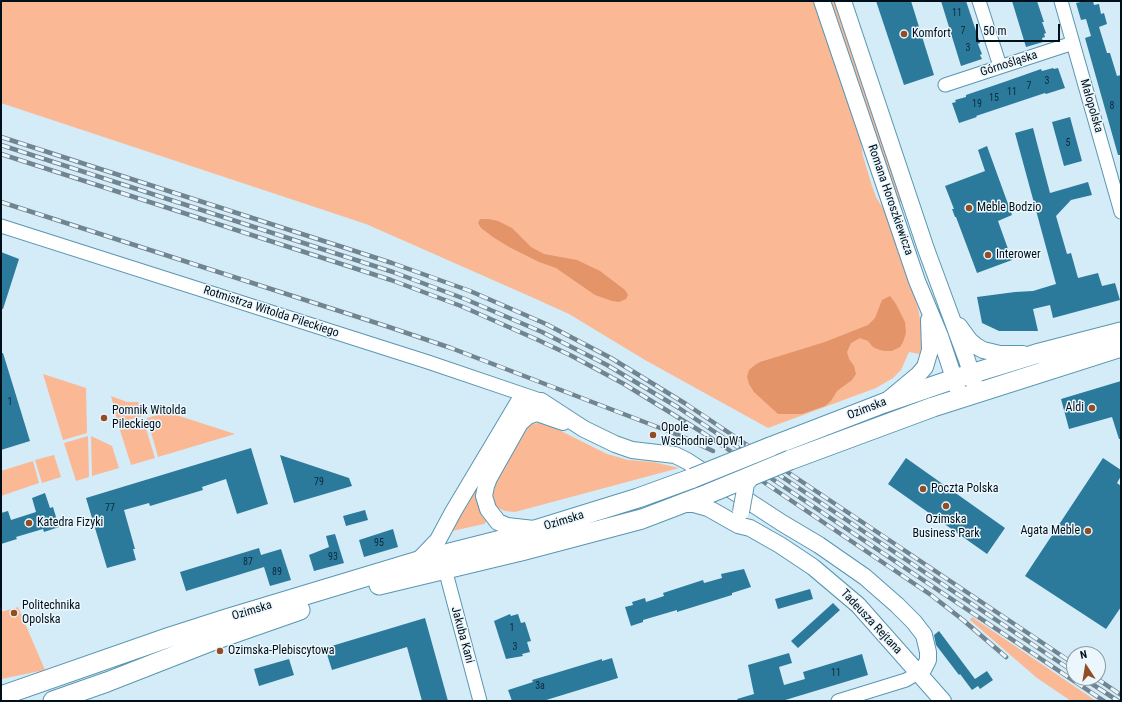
<!DOCTYPE html>
<meta charset="utf-8">
<style>
body{margin:0}
#map{position:relative;width:1122px;height:702px;overflow:hidden;background:#d4ecf8;font-family:"Roboto Condensed",sans-serif}
canvas{display:block}
.frame{position:absolute;inset:0;border:2px solid #00101b;pointer-events:none}
.north{position:absolute;left:1066px;top:646px;width:40px;height:40px;box-sizing:border-box;background:#ebf7fd;border:1px solid #8d9ba3;border-radius:50%;rotate:348deg;font-size:11px;font-weight:700;line-height:16px;text-align:center;color:#00101b}
.north::after{content:'';display:block;margin:auto;width:14px;height:18px;background:#934d24;clip-path:polygon(50% 0,100% 100%,50% 72%,0 100%)}
.scale{position:absolute;left:976px;top:24px;width:84px;height:18px;box-sizing:border-box;border:2px solid #00101b;border-top:0;padding-left:5px;font-size:12px;line-height:14px;white-space:nowrap;color:#00101b;-webkit-text-stroke:3px #ebf7fd;paint-order:stroke}
</style>
<div id="map">
<canvas width="1122" height="702"></canvas>
<div class="frame"></div>
<div class="north">N</div>
<div class="scale">50 m</div>
</div>
<script>
const context = document.querySelector('canvas').getContext('2d');
context.lineJoin = 'round';
function fillPath(path, color) {
  context.fillStyle = color;
  context.fill(path, 'evenodd');
}
function shape(rows) {
  const path = new Path2D();
  for (const r of rows) {
    path.moveTo(r[0], r[1]);
    for (let i = 2; i < r.length; i += 2) path.lineTo(r[i], r[i + 1]);
  }
  return path;
}
function strokePath(path, color, width, dash) {
  context.strokeStyle = color;
  context.lineWidth = width;
  context.lineCap = dash ? 'butt' : 'round';
  context.setLineDash(dash || []);
  context.stroke(path);
}
function write(font, color, halo, rows, align = 'center') {
  context.font = font + ' "Roboto Condensed",sans-serif';
  context.lineWidth = 3;
  context.setLineDash([]);
  context.textBaseline = 'middle';
  context.strokeStyle = halo;
  context.fillStyle = color;
  for (const [text, x, y, turn = 0] of rows) {
    context.save();
    context.translate(x, y);
    context.rotate((+turn || 0) * Math.PI / 180);
    context.textAlign = isNaN(turn) ? turn : align;
    if (halo) context.strokeText(text, 0, 0);
    context.fillText(text, 0, 0);
    context.restore();
  }
}
fillPath(shape([
 [1,1,816,1,859,131,863,156,872,186,876,197,888,217,918,308,922,330,922,344,920,354,909,352,901,370,893,378,876,388,768,428,645,360,569,314,527,295,366,224,1,103],
 [828,1,837,1,904,204,895,200],
 [43,374,86,388,87,433,63,440],
 [111,396,127,402,138,402,142,416,118,423],
 [167,412,235,434,158,457,147,418],
 [143,419,155,458,131,465,119,427],
 [543,422,607,454,628,460,653,462,679,468,515,512,505,511,496,507,493,494,497,479,529,425],
 [88,436,89,477,76,481,64,443],
 [91,436,112,446,119,468,92,476],
 [54,455,61,477,42,483,35,460],
 [33,461,39,483,1,496,1,471],
 [479,480,482,514,487,521,484,524,452,531,451,528],
 [18,607,45,670,1,679,1,612],
 [972,617,1096,701,1071,701,1037,678,970,620]
]), '#fbb894');
fillPath(shape([
 [480,219,489,219,498,221,512,228,531,247,544,254,577,260,600,271,625,290,628,295,626,299,619,302,612,301,595,295,556,268,539,262,509,247,493,237,481,228,478,223],
 [890,296,896,304,905,322,906,333,903,342,900,347,892,351,884,351,877,349,873,347,868,341,860,338,851,343,847,352,849,359,854,366,856,374,852,380,837,391,831,401,825,406,802,414,778,414,754,392,749,384,747,377,749,370,755,365,760,362,825,342,868,325,875,318,882,300]
]), '#e39469');
fillPath(shape([
 [876,1,911,1,934,75,904,85],
 [941,1,966,1,980,43,978,44,982,54,980,55,982,59,961,66],
 [1012,1,1037,1,1044,22,1042,22,1046,33,1044,34,1045,37,1042,38,1043,42,1026,47],
 [1085,1,1093,1,1094,5,1099,4,1101,14,1104,13,1107,24,1099,27,1107,53,1110,53,1117,76,1121,75,1121,155,1118,155,1085,38,1091,36,1086,19,1081,20,1076,3],
 [1053,68,1054,69,1058,68,1065,88,1046,94,1045,93,976,116,977,117,959,123,952,103,956,102,955,100,966,97,966,95,1007,81,1041,69,1042,71],
 [1070,117,1082,161,1064,166,1052,122],
 [1033,128,1050,193,1088,182,1092,195,1071,200,1056,216,1067,254,1071,253,1078,278,1098,273,1102,286,1115,283,1120,300,1053,318,1050,305,1033,309,1038,331,999,331,982,323,977,297,1015,292,1033,291,1056,284,1015,133],
 [987,146,1012,215,998,221,1012,260,977,273,956,217,955,217,952,209,954,209,945,186,985,171,978,150],
 [1,252,19,259,3,309,1,309],
 [1,353,3,353,30,441,1,450],
 [1121,381,1121,439,1119,439,1112,417,1069,429,1061,399],
 [251,448,268,504,237,514,226,479,202,487,203,490,150,506,149,503,124,510,135,549,133,549,136,560,107,568,86,498],
 [280,455,349,478,352,486,294,503],
 [906,458,1005,528,987,554,888,484],
 [1103,458,1121,470,1121,476,1117,483,1121,486,1121,607,1106,629,1025,576],
 [45,493,50,508,53,507,59,527,44,532,43,529,16,537,17,539,1,544,1,513,8,511,11,520,36,512,32,498],
 [365,510,368,520,346,526,343,516],
 [393,529,398,547,364,557,359,540],
 [335,534,344,563,314,571,309,555,329,547,326,536],
 [259,548,261,555,281,549,291,580,270,586,264,567,186,591,180,572],
 [744,569,751,587,732,593,732,595,677,612,677,610,643,620,643,622,631,626,625,607,633,605,632,602,645,598,646,602,664,596,663,593,703,580,704,583,722,578,721,574],
 [810,589,813,599,778,609,775,599],
 [833,603,840,610,798,648,791,641],
 [510,614,511,616,518,614,521,623,525,622,531,641,527,642,530,652,522,654,523,656,506,659,494,621],
 [425,618,448,701,422,701,407,647,332,670,325,648],
 [939,631,975,679,987,671,993,680,980,689,978,686,972,690,960,674,959,675,936,645,934,635],
 [789,653,792,663,779,667,784,685,805,679,803,672,862,654,868,675,782,701,738,701,737,699,754,694,748,665],
 [612,658,618,678,543,701,512,701,508,690,533,682,532,680,549,675,602,659,602,661],
 [289,659,294,675,259,686,254,669]
]), '#2c7a9b');
const minor = shape([
 [979,1,1000,66],
 [1061,1,1121,212],
 [945,85,1073,43],
 [1,226,428,362,540,400],
 [445,569,480,701],
 [838,701,906,680,918,673]
]);
const tertiary = shape([
 [822,1,917,281,940,336,958,390],
 [843,1,926,249,967,360,977,393],
 [959,326,970,341,976,346,983,350,1000,354,1023,354],
 [888,400,918,375,925,367,930,350,929,320],
 [681,504,694,504,708,508,738,525,750,528,780,545,813,567,858,605,943,701],
 [534,529,507,526,498,522,488,509,484,496,486,486,489,478,520,423,528,416,537,413,563,422],
 [418,561,438,540,453,512,518,403,541,401,584,429,615,444,632,450,675,455,687,461,782,523,819,545,865,577,897,605,914,622,924,635,928,652,928,660,924,668,918,673]
]);
const secondary = shape([
 [770,447,884,403,954,379,1036,354,1121,332],
 [790,460,933,407,1121,347],
 [379,585,521,551,642,519,710,493],
 [1,696,170,637,226,619,418,561,509,538,638,498,693,478],
 [53,701,107,682,217,639,300,610]
]);
strokePath(minor, '#5996b2', 15);
strokePath(tertiary, '#5996b2', 18);
strokePath(secondary, '#5996b2', 21);
strokePath(minor, '#fff', 13);
strokePath(tertiary, '#fff', 16);
strokePath(secondary, '#fff', 19);
const rail = shape([
 [1,137,392,263,470,291,546,324,611,358,686,404,1074,664],
 [1,145,393,272,465,299,542,332,607,365,679,408,1074,672],
 [1,154,391,280,461,306,538,340,570,355,624,384,705,434,1104,701],
 [1,202,389,327,451,348,681,436,713,451],
 [737,464,931,595,963,620,1006,657],
 [1083,678,1118,701],
 [1096,678,1121,695]
]);
strokePath(rail, '#718591', 4.5);
strokePath(rail, '#ebf7fd', 3, [9]);
const tertiaryBridge = shape([
 [741,512,746,484,753,475]
]);
const secondaryBridge = shape([
 [693,478,770,447],
 [710,493,790,460]
]);
strokePath(tertiaryBridge, '#5996b2', 18, []);
strokePath(secondaryBridge, '#5996b2', 21, []);
strokePath(tertiaryBridge, '#fff', 16);
strokePath(secondaryBridge, '#fff', 19);
for (const [x, y, r, color] of [
 [904,34,4,"#934d24"],
 [969,208,4,"#934d24"],
 [988,255,4,"#934d24"],
 [1092,408,4,"#934d24"],
 [104,418,4,"#934d24"],
 [653,435,4,"#934d24"],
 [923,489,4,"#934d24"],
 [946,506,4,"#934d24"],
 [29,523,4,"#934d24"],
 [1088,531,4,"#934d24"],
 [14,613,4,"#934d24"],
 [220,651,4,"#934d24"]
]) {
  const dot = new Path2D();
  dot.arc(x, y, r, 0, 2 * Math.PI);
  context.fillStyle = color;
  context.fill(dot);
  strokePath(dot, '#ebf7fd', 1.5);
}
write('10px', '#0b2a3b', null, [
 ["11",957,13],
 ["7",963,31],
 ["3",968,48],
 ["3",1047,81],
 ["7",1029,86],
 ["11",1012,92],
 ["15",994,98],
 ["19",977,104],
 ["8",1112,106],
 ["5",1068,143],
 ["1",10,402],
 ["79",319,482],
 ["77",110,508],
 ["95",379,543],
 ["93",333,557],
 ["87",248,562],
 ["89",277,572],
 ["1",512,628],
 ["3",515,647],
 ["11",836,673],
 ["3a",540,686]
]);
write('12px', '#00101b', '#ebf7fd', [
 ["Komfort",912,34],
 ["Meble Bodzio",977,208],
 ["Interower",996,255],
 ["Aldi",1084,408,"right"],
 ["Pomnik Witolda",112,411],
 ["Pileckiego",112,425],
 ["Opole",661,428],
 ["Wschodnie OpW1",661,442],
 ["Poczta Polska",931,489],
 ["Ozimska",946,520,"center"],
 ["Business Park",946,534,"center"],
 ["Katedra Fizyki",37,523],
 ["Agata Meble",1080,531,"right"],
 ["Politechnika",22,606],
 ["Opolska",22,620],
 ["Ozimska-Plebiscytowa",228,651]
], 'left');
write('12px', '#00101b', '#ebf7fd', [
 ["Górnośląska",1009,64,-18],
 ["Małopolska",1091,106,74],
 ["Romana Horoszkiewicza",890,200,71],
 ["Rotmistrza Witolda Pileckiego",271,312,18],
 ["Ozimska",867,409,-21],
 ["Ozimska",564,521,-17],
 ["Ozimska",252,611,-17],
 ["Tadeusza Rejtana",871,622,47],
 ["Jakuba Kani",462,635,75]
]);
</script>
